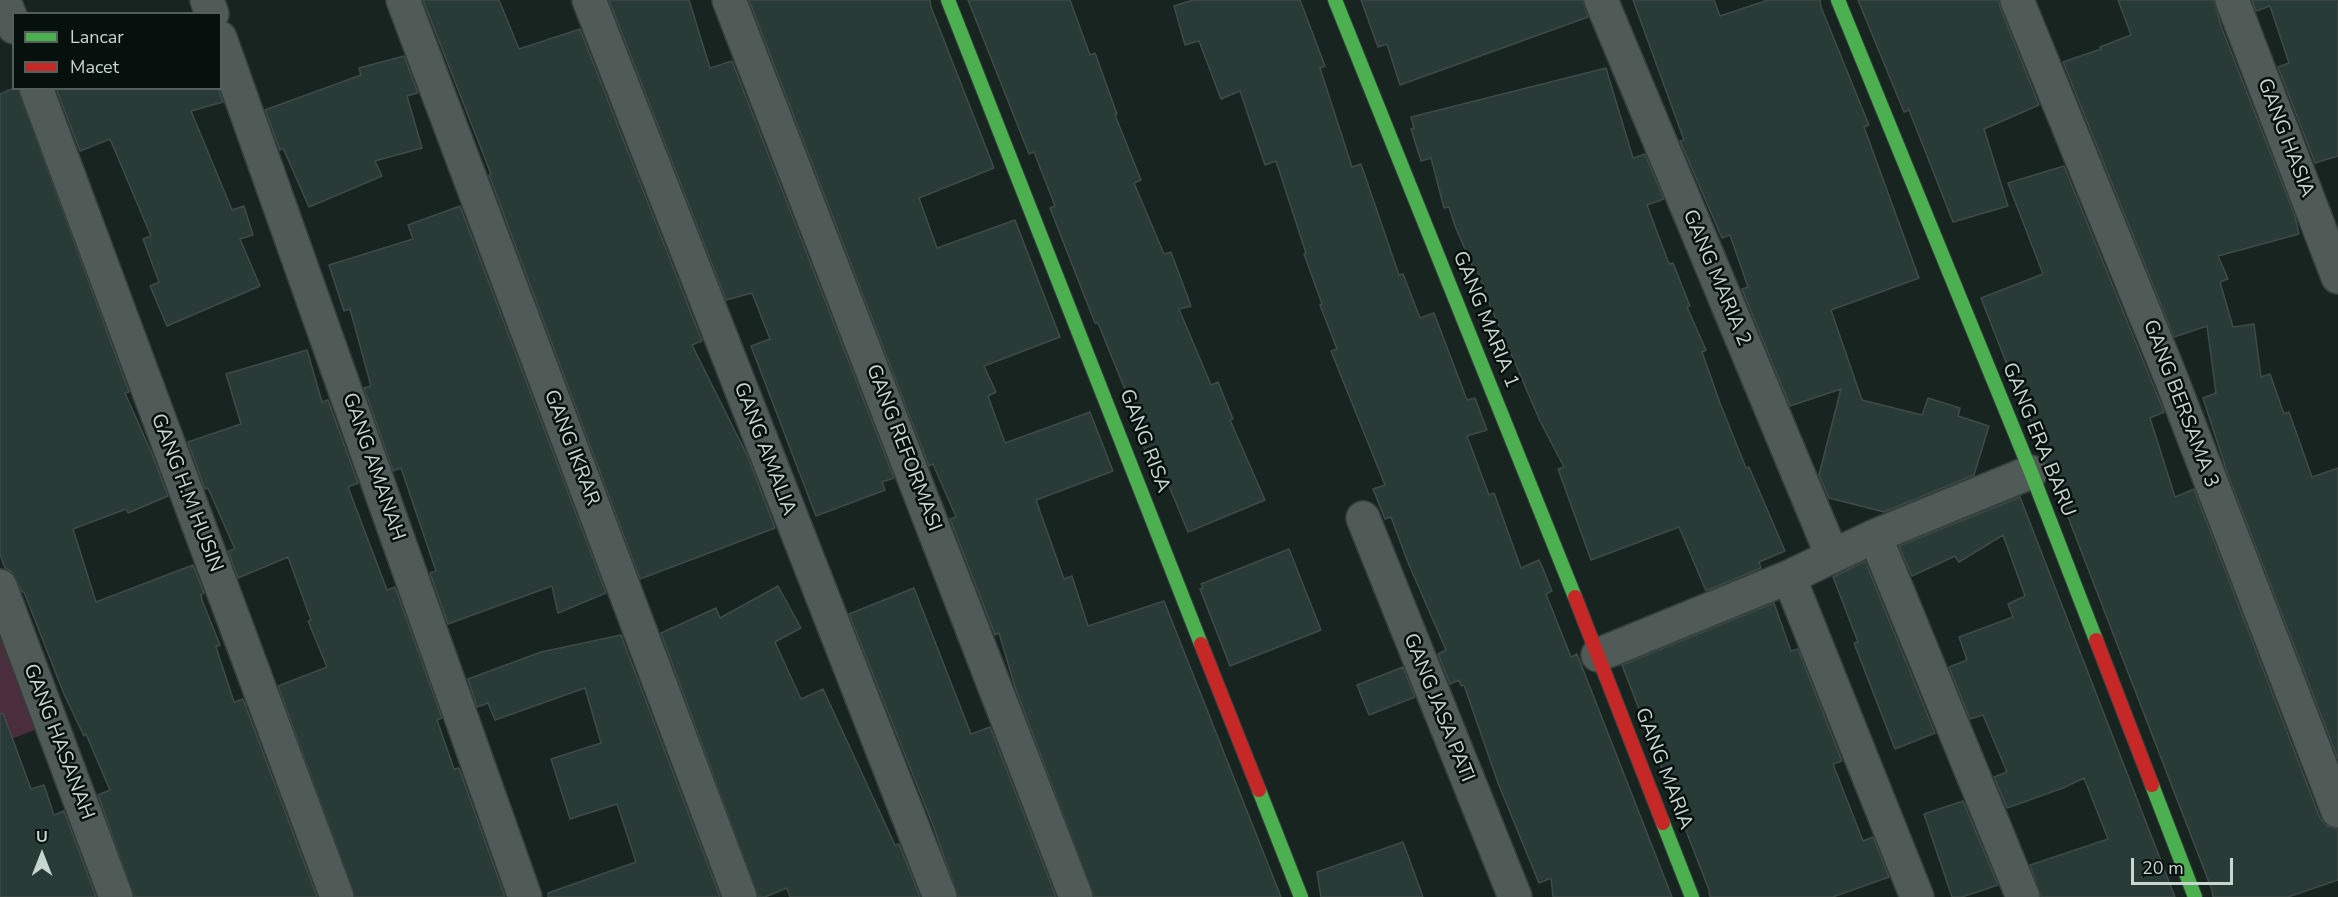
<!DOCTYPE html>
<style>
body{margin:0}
#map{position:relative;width:2338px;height:897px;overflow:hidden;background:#172420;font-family:"Nunito Sans",sans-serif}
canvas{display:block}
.legend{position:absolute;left:12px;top:12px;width:210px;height:78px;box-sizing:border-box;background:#06100c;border:2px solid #545f5a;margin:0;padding:8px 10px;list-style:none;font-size:18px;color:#c8d6d0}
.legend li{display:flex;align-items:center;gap:12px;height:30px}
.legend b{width:30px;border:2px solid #545f5a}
.north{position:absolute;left:12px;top:825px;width:60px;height:60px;-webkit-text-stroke:4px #06100c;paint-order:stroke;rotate:0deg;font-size:16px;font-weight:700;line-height:24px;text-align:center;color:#c8d6d0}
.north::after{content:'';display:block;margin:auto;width:21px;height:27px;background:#c8d6d0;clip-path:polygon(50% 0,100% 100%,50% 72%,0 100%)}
.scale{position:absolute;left:2131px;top:858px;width:102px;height:27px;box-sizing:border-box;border:3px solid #c8d6d0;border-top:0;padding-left:8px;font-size:18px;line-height:21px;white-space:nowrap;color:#c8d6d0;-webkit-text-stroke:4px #06100c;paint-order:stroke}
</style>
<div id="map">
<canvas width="2338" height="897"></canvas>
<ul class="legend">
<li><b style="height:8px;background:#4caf50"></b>Lancar</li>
<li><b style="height:8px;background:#c62828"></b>Macet</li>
</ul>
<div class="north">U</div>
<div class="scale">20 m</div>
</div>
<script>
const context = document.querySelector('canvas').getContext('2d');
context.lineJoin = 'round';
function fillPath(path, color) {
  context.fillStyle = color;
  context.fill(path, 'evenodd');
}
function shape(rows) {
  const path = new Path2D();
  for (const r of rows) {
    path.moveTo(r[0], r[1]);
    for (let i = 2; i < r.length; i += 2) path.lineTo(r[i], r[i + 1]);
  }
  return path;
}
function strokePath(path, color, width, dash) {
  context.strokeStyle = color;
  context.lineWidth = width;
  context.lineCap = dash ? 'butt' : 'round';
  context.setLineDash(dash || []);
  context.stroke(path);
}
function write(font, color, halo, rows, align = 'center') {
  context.font = font + ' "Nunito Sans",sans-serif';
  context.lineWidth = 5;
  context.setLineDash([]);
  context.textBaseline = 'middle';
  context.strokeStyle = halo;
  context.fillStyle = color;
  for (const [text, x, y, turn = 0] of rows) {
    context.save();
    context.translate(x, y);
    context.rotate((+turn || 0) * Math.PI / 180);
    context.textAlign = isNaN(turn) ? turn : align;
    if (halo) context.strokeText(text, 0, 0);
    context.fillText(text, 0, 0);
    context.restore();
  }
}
fillPath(shape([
 [0,635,35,730,0,743]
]), '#4b2e3d');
const building = shape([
 [423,0,499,0,519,49,580,29,702,341,692,345,748,457,775,528,640,579,489,175,491,174,423,0],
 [609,0,689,0,710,68,732,61,894,478,882,482,885,490,816,516,751,346,770,339,752,293,726,300,609,0],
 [749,0,930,0,931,7,994,168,919,198,937,248,1015,220,1060,337,984,366,996,392,988,396,1005,443,1090,412,1113,471,1036,500,1064,579,1072,576,1088,626,1164,601,1281,897,1094,897,1015,687,999,633,995,635,950,519,956,517,933,464,929,466,749,0],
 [968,0,1070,0,1090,55,1095,53,1117,114,1115,115,1141,180,1134,183,1164,254,1171,252,1191,306,1179,309,1211,385,1218,382,1233,419,1230,420,1265,500,1188,532,1156,455,1148,458,1125,398,1128,397,1098,323,1095,323,1050,208,1055,206,1034,152,1029,154,968,0],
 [1193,0,1300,0,1325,66,1320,68,1352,167,1361,164,1399,275,1403,274,1420,318,1434,313,1467,400,1475,398,1487,430,1467,436,1489,495,1494,493,1521,568,1539,560,1541,564,1552,591,1546,594,1571,657,1577,654,1672,897,1553,897,1551,878,1539,883,1498,783,1464,685,1461,686,1459,680,1450,684,1438,654,1446,650,1407,560,1391,517,1385,519,1373,489,1385,485,1331,351,1337,349,1320,305,1322,304,1304,254,1306,253,1276,161,1265,165,1240,91,1221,99,1199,41,1185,45,1174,6,1193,0],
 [1361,0,1583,0,1588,17,1400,85,1387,44,1378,47,1361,0],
 [1633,0,1714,0,1720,16,1768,0,1820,0,1821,7,1869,125,1864,127,1919,278,1831,310,1862,400,1922,415,1928,398,1960,408,1958,416,1989,426,1974,475,1884,512,1829,498,1819,475,1841,389,1790,406,1742,289,1748,287,1730,235,1722,238,1680,141,1684,140,1633,0],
 [1858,0,1999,0,2000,7,2039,105,1984,129,2008,206,1953,222,1909,110,1904,112,1858,0],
 [2118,0,2214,0,2221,26,2295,216,2299,234,2218,256,2228,279,2220,282,2233,327,2254,324,2261,377,2270,374,2284,414,2289,412,2312,477,2338,468,2338,759,2228,475,2203,398,2216,393,2207,326,2174,337,2063,62,2101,49,2100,47,2131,35,2118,0],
 [2252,0,2338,0,2338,156,2315,163,2278,67,2289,63,2270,6,2256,11,2252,0],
 [404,56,418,93,407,96,422,148,375,161,382,176,309,207,283,148,280,150,265,110,361,75,359,68,404,56],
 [1606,68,1633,158,1645,154,1664,199,1647,205,1669,264,1673,263,1690,306,1687,307,1706,350,1702,352,1720,403,1746,468,1749,467,1785,551,1759,562,1761,568,1706,591,1679,527,1591,560,1558,469,1564,467,1540,421,1490,305,1476,267,1473,268,1455,226,1449,207,1444,208,1431,158,1421,161,1411,129,1414,128,1411,117,1606,68],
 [14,88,18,88,129,392,125,393,152,454,168,496,128,513,126,509,73,529,96,602,193,565,204,593,201,595,202,600,220,645,216,647,234,702,243,699,317,897,134,897,98,795,110,790,86,734,84,736,64,694,24,592,22,592,12,572,5,568,0,554,0,94,14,88],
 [56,88,218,88,223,102,191,111,232,210,244,206,253,235,240,239,260,286,167,326,150,286,159,282,143,239,151,236,110,139,80,151,56,88],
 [2064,166,2164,412,2150,418,2175,497,2194,489,2320,818,2327,826,2338,829,2338,880,2288,897,2213,897,2212,890,2048,465,2002,352,1981,298,2043,274,2008,183,2064,166],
 [460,206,606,593,558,613,552,586,448,624,430,573,436,571,401,468,393,471,364,388,371,386,350,309,344,311,329,265,413,239,408,225,460,206],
 [307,350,322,402,328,400,358,483,348,487,387,590,395,587,442,718,437,720,454,769,459,768,505,897,355,897,278,686,327,667,308,621,311,620,288,557,238,578,228,551,235,549,230,538,208,488,205,489,188,442,241,424,226,374,307,350],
 [2020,497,2175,897,2041,897,2030,865,2108,839,2084,778,2063,788,2007,808,1994,777,2007,772,1983,715,1970,719,1949,667,1967,660,1959,637,2013,617,2008,604,2025,596,2003,535,1959,562,1955,556,1912,576,1899,546,2020,497],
 [1289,549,1321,630,1230,666,1200,589,1203,588,1201,584,1289,549],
 [1865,561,1935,733,1895,749,1854,643,1858,642,1833,577,1865,561],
 [778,586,801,628,775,642,801,699,823,689,895,845,899,844,920,897,790,897,787,888,765,897,758,897,661,633,716,608,720,618,778,586],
 [914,588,971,734,990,727,1056,897,958,897,934,828,849,614,914,588],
 [1774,603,1791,651,1798,649,1842,761,1833,764,1863,841,1873,837,1889,877,1833,897,1710,897,1709,890,1622,665,1774,603],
 [621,635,720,897,548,897,548,893,636,862,617,804,570,819,551,759,601,743,585,688,495,720,488,703,477,707,468,679,541,652,621,635],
 [1403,667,1415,697,1369,715,1357,685,1403,667],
 [3,713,31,789,44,785,54,815,64,811,96,897,0,897,0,714,3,713],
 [1963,801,1998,885,1962,897,1952,897,1924,814,1963,801],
 [1403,842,1423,897,1321,897,1317,872,1403,842]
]);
fillPath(building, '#293b36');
strokePath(building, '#404a46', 1.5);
const street = shape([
 [4,0,14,27],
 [207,0,212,14],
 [403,0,740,897],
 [589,0,940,897],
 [729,0,1076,897],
 [1601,0,1832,555],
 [2017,0,2169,373,2338,811],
 [2232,0,2338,277],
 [220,38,525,897],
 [36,88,337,897],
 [1363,518,1515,897],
 [1875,536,2023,897],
 [1789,577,1917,897],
 [0,586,116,897],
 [1598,655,1789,577,1875,536,2031,472]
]);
const fast = shape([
 [948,0,1201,644],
 [1335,0,1575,597],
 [1838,0,2031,472,2096,640],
 [2152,785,2195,897],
 [1259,790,1301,897],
 [1663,823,1692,897]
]);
const jam = shape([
 [1575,597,1663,823],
 [2096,640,2152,785],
 [1201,644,1259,790]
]);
strokePath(street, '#34403b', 36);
strokePath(fast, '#34403b', 16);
strokePath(jam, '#34403b', 16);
strokePath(street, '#505a56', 33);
strokePath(fast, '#4caf50', 14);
strokePath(jam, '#c62828', 14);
write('20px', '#c8d6d0', '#06100c', [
 ["GANG HASIA",2285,138,69],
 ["GANG MARIA 2",1716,278,67],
 ["GANG MARIA 1",1485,320,68],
 ["GANG BERSAMA 3",2180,404,69],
 ["GANG ERA BARU",2038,440,68],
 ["GANG RISA",1144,441,69],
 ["GANG IKRAR",571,448,69],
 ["GANG REFORMASI",903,448,69],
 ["GANG AMALIA",764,449,69],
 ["GANG AMANAH",373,467,71],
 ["GANG H.M HUSIN",186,493,69],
 ["GANG JASA PATI",1438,708,68],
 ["GANG HASANAH",58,742,69],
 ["GANG MARIA",1663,769,69]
]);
</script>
